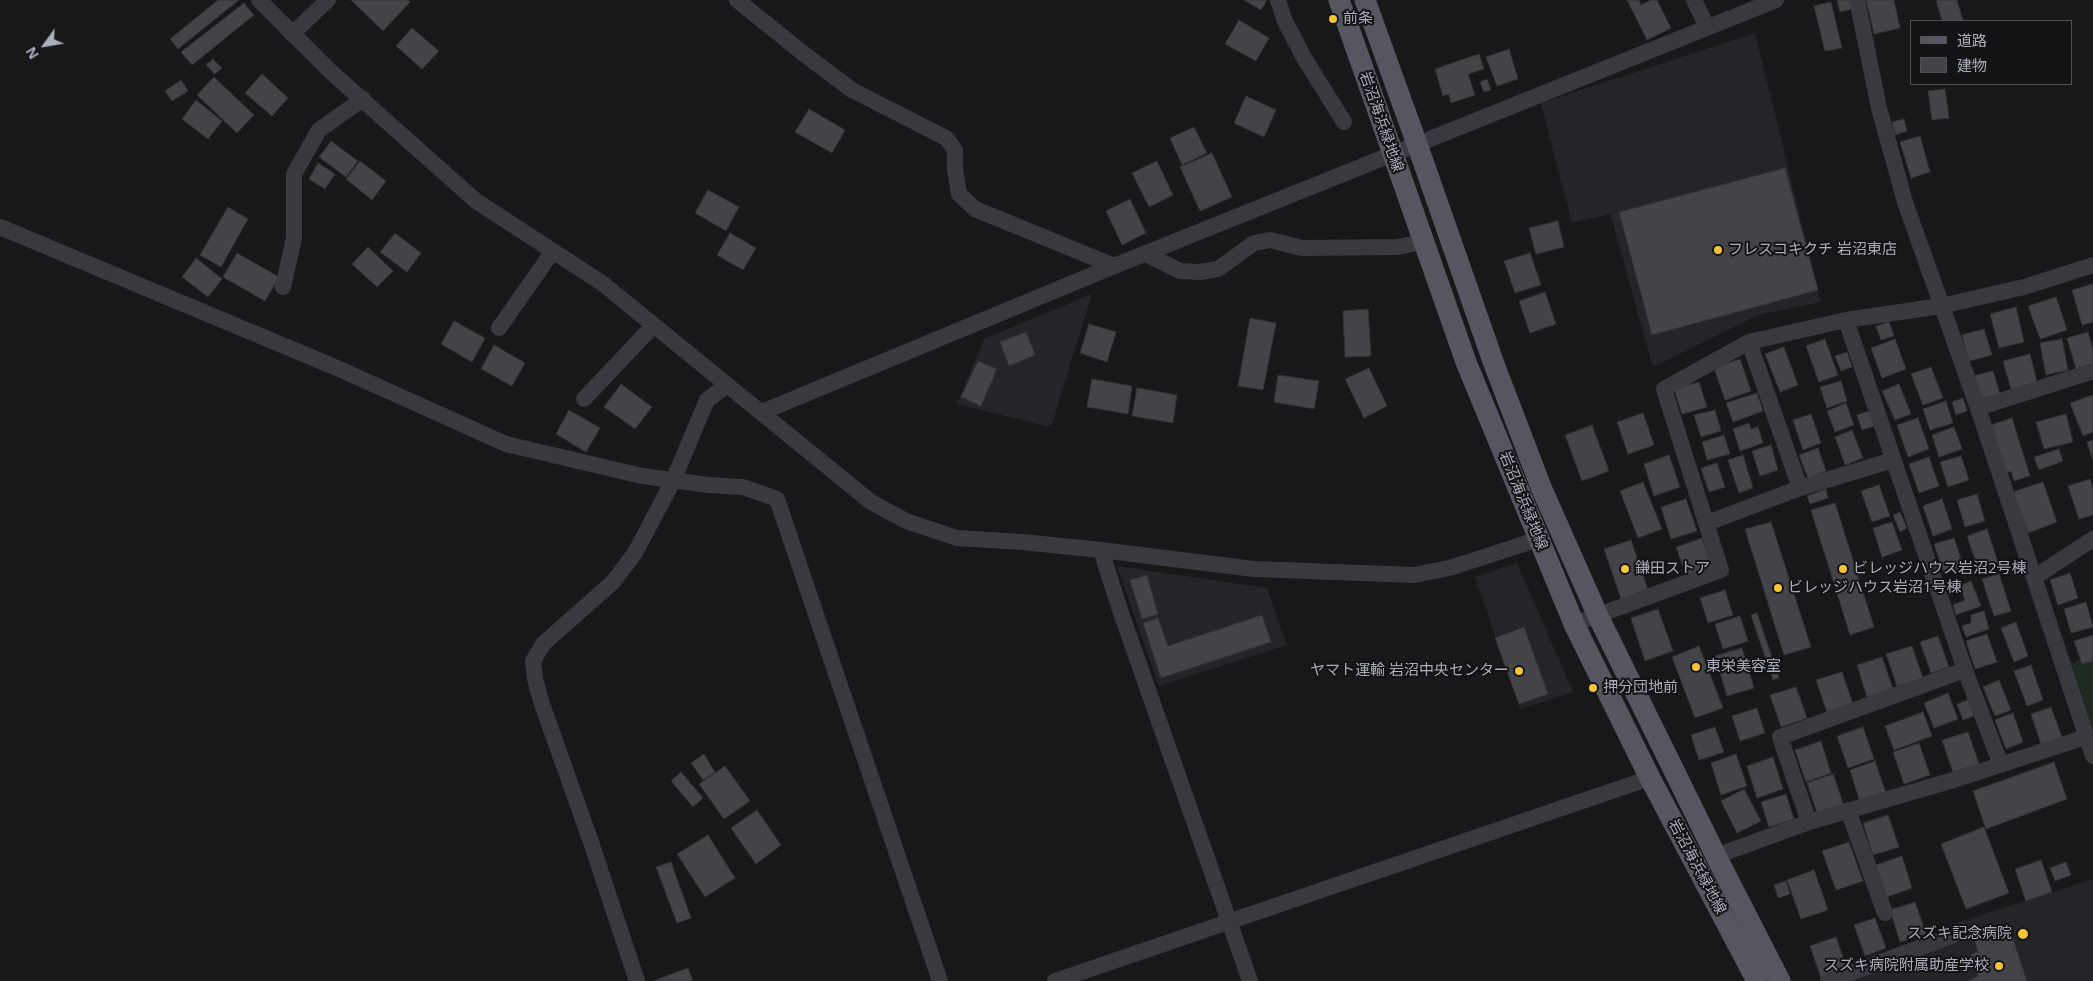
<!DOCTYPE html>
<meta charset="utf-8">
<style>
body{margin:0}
#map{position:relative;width:2093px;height:981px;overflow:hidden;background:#18181b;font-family:"Open Sans","Noto Sans JP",sans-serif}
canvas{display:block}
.legend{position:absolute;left:1910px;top:20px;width:162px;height:65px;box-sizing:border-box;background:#131316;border:1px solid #4f5158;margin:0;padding:6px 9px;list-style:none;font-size:15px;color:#aaaeba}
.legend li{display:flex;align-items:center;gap:10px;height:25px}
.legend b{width:25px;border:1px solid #4f5158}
.north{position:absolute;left:20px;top:20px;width:50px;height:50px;-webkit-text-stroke:4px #131316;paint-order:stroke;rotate:238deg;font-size:14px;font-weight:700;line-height:20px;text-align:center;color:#aaaeba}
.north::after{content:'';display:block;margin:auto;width:18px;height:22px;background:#aaaeba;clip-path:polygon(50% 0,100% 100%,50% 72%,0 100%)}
</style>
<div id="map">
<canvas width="2093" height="981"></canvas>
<ul class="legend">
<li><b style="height:6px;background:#55565f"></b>道路</li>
<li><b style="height:14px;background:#434348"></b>建物</li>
</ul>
<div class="north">N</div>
</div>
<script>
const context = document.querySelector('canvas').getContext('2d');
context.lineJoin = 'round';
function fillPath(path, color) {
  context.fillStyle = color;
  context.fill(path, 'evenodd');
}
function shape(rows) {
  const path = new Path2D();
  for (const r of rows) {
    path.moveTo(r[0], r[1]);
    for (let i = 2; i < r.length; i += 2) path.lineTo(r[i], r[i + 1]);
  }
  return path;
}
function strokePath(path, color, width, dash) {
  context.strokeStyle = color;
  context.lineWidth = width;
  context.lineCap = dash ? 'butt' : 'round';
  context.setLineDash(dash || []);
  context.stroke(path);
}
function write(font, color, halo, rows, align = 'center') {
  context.font = font + ' "Open Sans","Noto Sans JP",sans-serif';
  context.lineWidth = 4;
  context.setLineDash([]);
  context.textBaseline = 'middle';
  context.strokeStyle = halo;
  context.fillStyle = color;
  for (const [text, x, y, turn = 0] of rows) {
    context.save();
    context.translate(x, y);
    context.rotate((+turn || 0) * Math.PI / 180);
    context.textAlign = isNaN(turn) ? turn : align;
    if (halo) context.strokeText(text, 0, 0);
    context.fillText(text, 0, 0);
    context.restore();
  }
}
fillPath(shape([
 [1755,33,1821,302,1758,315,1653,367,1610,214,1572,223,1541,103],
 [1092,294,1051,427,957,404,984,339],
 [1517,563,1573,692,1520,709,1475,577],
 [1117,566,1267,588,1287,645,1159,686],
 [2093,879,2093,981,1851,981,1956,943,1950,925]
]), '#252428');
fillPath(shape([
 [2093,655,2093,730,2071,663]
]), '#202922');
const building = shape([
 [218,0,239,0,178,49,170,39,218,0],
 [351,0,408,0,410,2,383,31,351,0],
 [1244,0,1267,0,1261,10,1244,0],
 [1627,0,1639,0,1641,5,1651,0,1657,0,1671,28,1647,40,1627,0],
 [1837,0,1851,0,1853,9,1840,12,1837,0],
 [1866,0,1894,0,1900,28,1874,34,1866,0],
 [1936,0,1957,0,1963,21,1942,21,1936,0],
 [1831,2,1842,48,1825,51,1814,6,1831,2],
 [244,3,254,15,192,65,181,52,244,3],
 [1239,20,1269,38,1256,61,1225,44,1239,20],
 [412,28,439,51,422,69,396,46,412,28],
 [1509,49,1518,79,1497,86,1486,57,1509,49],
 [1479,54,1484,69,1468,74,1475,95,1451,103,1449,94,1443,96,1435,69,1479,54],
 [213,59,222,68,215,74,206,65,213,59],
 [262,74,288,98,272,116,245,93,262,74],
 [214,77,254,115,237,133,197,95,214,77],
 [1487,79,1491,90,1484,92,1480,82,1487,79],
 [181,80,188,91,172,101,165,91,181,80],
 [1945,89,1949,118,1932,120,1928,91,1945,89],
 [1246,96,1276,110,1264,137,1234,123,1246,96],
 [196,100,222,121,208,139,182,119,196,100],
 [809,109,845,130,832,153,795,132,809,109],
 [1904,119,1907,131,1895,135,1892,122,1904,119],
 [1194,127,1207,153,1182,165,1170,138,1194,127],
 [1920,136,1930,172,1911,178,1900,142,1920,136],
 [331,141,358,161,346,177,319,157,331,141],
 [1212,153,1232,197,1200,211,1180,167,1212,153],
 [360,161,386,181,372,200,346,179,360,161],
 [1157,161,1173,195,1149,207,1132,173,1157,161],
 [318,163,335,174,325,189,309,179,318,163],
 [1785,168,1818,290,1652,335,1619,212,1785,168],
 [708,190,739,207,726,231,695,213,708,190],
 [1130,199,1146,233,1122,245,1106,211,1130,199],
 [228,207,248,219,221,267,200,255,228,207],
 [1558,221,1564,247,1536,254,1529,228,1558,221],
 [395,233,421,253,407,272,380,252,395,233],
 [730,233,756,248,743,270,717,255,730,233],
 [368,247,393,271,377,287,352,264,368,247],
 [237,253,279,277,265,301,223,277,237,253],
 [1530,253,1541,285,1515,293,1504,261,1530,253],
 [196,258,222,279,208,297,182,277,196,258],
 [2093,284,2093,322,2082,325,2072,290,2093,284],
 [1545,292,1556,324,1530,333,1519,301,1545,292],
 [2056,297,2067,330,2040,339,2028,306,2056,297],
 [2016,307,2024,342,1999,348,1990,314,2016,307],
 [1368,309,1371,356,1345,357,1343,311,1368,309],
 [1250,318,1276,323,1263,390,1238,386,1250,318],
 [454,321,485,338,472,362,441,344,454,321],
 [1889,322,1894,336,1881,340,1876,326,1889,322],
 [1089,324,1116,332,1107,362,1080,353,1089,324],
 [1984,329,1992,355,1969,361,1962,335,1984,329],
 [1026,332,1035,355,1009,366,1000,342,1026,332],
 [2088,332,2093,349,2093,364,2076,369,2067,338,2088,332],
 [1825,339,1838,375,1819,382,1806,346,1825,339],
 [1895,339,1906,369,1882,378,1871,348,1895,339],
 [2062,339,2068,370,2046,375,2040,343,2062,339],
 [494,345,525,363,512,386,481,369,494,345],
 [1784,347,1798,385,1780,392,1765,354,1784,347],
 [1847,352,1852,367,1841,371,1835,356,1847,352],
 [2030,354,2037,382,2011,389,2003,361,2030,354],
 [1740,359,1751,391,1725,400,1714,368,1740,359],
 [978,361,997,369,981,406,961,397,978,361],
 [1931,367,1943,398,1923,405,1911,374,1931,367],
 [1369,368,1387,406,1364,418,1345,379,1369,368],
 [1993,371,2000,394,1980,399,1973,376,1993,371],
 [1278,375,1319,381,1314,409,1274,402,1278,375],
 [1092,379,1132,386,1128,414,1087,407,1092,379],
 [1841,381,1847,401,1827,408,1820,387,1841,381],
 [1699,382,1707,407,1682,414,1674,389,1699,382],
 [621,384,652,407,635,429,604,407,621,384],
 [1899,384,1911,414,1895,420,1882,391,1899,384],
 [1137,388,1177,395,1173,423,1132,416,1137,388],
 [1757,393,1763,411,1733,422,1726,403,1757,393],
 [2093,395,2093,432,2083,436,2070,403,2093,395],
 [1963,398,1967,411,1956,415,1952,402,1963,398],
 [1946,401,1953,423,1930,430,1923,409,1946,401],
 [1846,403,1854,425,1835,432,1827,411,1846,403],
 [569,410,600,428,586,452,556,434,569,410],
 [1715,410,1721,431,1701,437,1694,415,1715,410],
 [1869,411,1875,426,1862,430,1857,415,1869,411],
 [1643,413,1654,445,1628,454,1617,422,1643,413],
 [1811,414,1821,443,1803,450,1793,420,1811,414],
 [2066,414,2073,442,2044,449,2036,422,2066,414],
 [1918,418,1929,449,1908,457,1897,425,1918,418],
 [2012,418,2030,476,2014,481,2011,471,2006,473,1991,425,2012,418],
 [1749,423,1751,429,1758,427,1763,443,1740,451,1733,429,1749,423],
 [1592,425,1609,471,1582,481,1565,435,1592,425],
 [1954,427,1962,449,1939,457,1932,435,1954,427],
 [1852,430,1863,458,1845,465,1835,437,1852,430],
 [1724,435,1730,454,1707,460,1702,442,1724,435],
 [2093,440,2093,460,2087,442,2093,440],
 [1771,445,1778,470,1760,476,1752,451,1771,445],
 [1818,448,1826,471,1808,478,1799,455,1818,448],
 [2059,449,2063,461,2039,470,2034,457,2059,449],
 [1669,455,1680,487,1654,496,1644,464,1669,455],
 [1743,455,1753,488,1739,493,1728,460,1743,455],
 [1961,456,1969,480,1948,487,1940,462,1961,456],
 [1929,457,1939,486,1919,493,1909,464,1929,457],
 [1717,463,1725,487,1709,492,1701,468,1717,463],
 [2090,479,2093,488,2093,515,2079,519,2068,486,2090,479],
 [1643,482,1662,529,1638,538,1620,491,1643,482],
 [2043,482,2057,522,2028,533,2013,492,2043,482],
 [1879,485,1890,516,1872,522,1861,491,1879,485],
 [1826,489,1828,498,1810,504,1807,496,1826,489],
 [1977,494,1985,521,1965,527,1957,500,1977,494],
 [1686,499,1697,531,1671,539,1661,507,1686,499],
 [1942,499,1952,529,1933,536,1923,506,1942,499],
 [1835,503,1874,627,1850,635,1811,510,1835,503],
 [1900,512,1907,528,1900,532,1893,515,1900,512],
 [1771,522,1811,647,1784,655,1745,529,1771,522],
 [1892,522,1902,550,1882,557,1873,528,1892,522],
 [1987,529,1998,562,1978,568,1967,536,1987,529],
 [1702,538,1713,570,1687,578,1676,547,1702,538],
 [1954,538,1964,568,1944,574,1934,544,1954,538],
 [1631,540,1648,590,1621,599,1604,549,1631,540],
 [2070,573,2078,598,2058,605,2050,580,2070,573],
 [1999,574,2011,611,1994,616,1982,579,1999,574],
 [1147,575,1158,614,1142,619,1130,580,1147,575],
 [1971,581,1981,606,1956,615,1953,605,1965,600,1960,586,1971,581],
 [1725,590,1733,615,1708,623,1700,598,1725,590],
 [2086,602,2093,627,2071,633,2064,609,2086,602],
 [1658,609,1673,651,1645,661,1631,618,1658,609],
 [1984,611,1989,629,1966,637,1962,626,1971,623,1971,615,1984,611],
 [1757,613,1779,678,1773,680,1751,615,1757,613],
 [1262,615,1271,642,1161,678,1143,623,1158,618,1168,646,1262,615],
 [1740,616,1748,641,1723,649,1715,624,1740,616],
 [2016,622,2028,656,2014,662,2001,628,2016,622],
 [1524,627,1548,694,1519,704,1495,638,1524,627],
 [1987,634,1997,662,1975,669,1966,641,1987,634],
 [2093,635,2093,661,2082,664,2074,641,2093,635],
 [1938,636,1949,667,1931,673,1920,642,1938,636],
 [1699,646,1723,708,1695,718,1672,657,1699,646],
 [1912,646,1923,678,1897,686,1886,654,1912,646],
 [1742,648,1754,688,1727,696,1715,656,1742,648],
 [1882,657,1893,689,1867,697,1857,665,1882,657],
 [2031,665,2043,700,2027,706,2014,671,2031,665],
 [1842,672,1853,704,1827,712,1816,680,1842,672],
 [1999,680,2011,710,1995,716,1983,687,1999,680],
 [1796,687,1807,718,1781,727,1770,695,1796,687],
 [1948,693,1958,719,1934,728,1924,703,1948,693],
 [1968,700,1974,716,1963,720,1957,704,1968,700],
 [2051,707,2062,737,2041,744,2031,714,2051,707],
 [1757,708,1765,733,1740,741,1732,716,1757,708],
 [1923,712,1932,736,1894,750,1885,726,1923,712],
 [2013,713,2023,742,2006,749,1995,720,2013,713],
 [1715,727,1724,752,1699,760,1691,735,1715,727],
 [1863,727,1874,759,1848,768,1837,736,1863,727],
 [1968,732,1979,764,1953,772,1942,740,1968,732],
 [1821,741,1831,773,1806,782,1795,750,1821,741],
 [1919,743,1930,775,1904,784,1893,752,1919,743],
 [704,754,715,772,703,780,691,763,704,754],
 [1736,754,1747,786,1721,795,1711,763,1736,754],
 [1773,757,1783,789,1757,798,1747,766,1773,757],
 [1875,761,1886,793,1860,802,1850,770,1875,761],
 [2054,762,2067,799,1986,829,1973,791,2054,762],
 [725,766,750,801,724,819,699,784,725,766],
 [681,772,703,798,693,807,671,781,681,772],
 [1833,774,1844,806,1818,815,1807,783,1833,774],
 [1744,789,1761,821,1737,833,1721,801,1744,789],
 [1786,794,1794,819,1769,827,1761,802,1786,794],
 [757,810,781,845,756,864,731,828,757,810],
 [1888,815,1899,847,1873,855,1863,823,1888,815],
 [1984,827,2009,893,1966,909,1941,844,1984,827],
 [708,835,735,878,705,897,677,854,708,835],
 [1849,842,1863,881,1836,890,1822,851,1849,842],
 [1902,856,1912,888,1887,897,1876,865,1902,856],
 [2041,860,2052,892,2026,901,2015,869,2041,860],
 [671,862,691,918,677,923,656,867,671,862],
 [2066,862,2071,875,2055,881,2050,868,2066,862],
 [1814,870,1828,910,1801,919,1787,880,1814,870],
 [1786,881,1790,894,1778,898,1774,885,1786,881],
 [1915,902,1926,934,1900,942,1890,910,1915,902],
 [1875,918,1886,948,1865,956,1854,925,1875,918],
 [2008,924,2027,981,1968,981,1978,976,1970,955,1978,952,1973,935,2008,924],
 [1836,937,1847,969,1821,978,1810,946,1836,937],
 [688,968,693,981,653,981,688,968]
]);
fillPath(building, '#434348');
strokePath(building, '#333237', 1);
strokePath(shape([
 [259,0,330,71,476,201,602,283,871,502,906,521,957,538,1022,542,1101,550,1254,569,1415,575,1453,567,1539,539],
 [737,0,804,54,852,90,946,138,955,150,955,169,959,194,975,209,1114,266],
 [1278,0,1285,21,1304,58,1344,122],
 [1694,0,1707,27],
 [1857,0,1879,108,1905,202,1978,408,2093,756],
 [292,34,328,0],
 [0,227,337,368,506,444,642,476,709,485,743,487,777,499,940,981],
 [1146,254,1180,271,1200,272,1218,269,1254,243,1270,240,1302,248,1397,247,1424,242],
 [283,287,294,238,294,174,319,130,363,99],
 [499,328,553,251],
 [584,399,653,326],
 [1978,408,2093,371],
 [762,412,1114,266,1776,0],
 [1800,488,1893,460],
 [1707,523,1800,488,1749,342],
 [1101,550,1119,607,1250,981],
 [2035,577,2093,539],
 [1574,624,1721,570,1664,389,1749,342,1846,320,1941,306,2024,287,2093,265],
 [1965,670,2001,765],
 [1848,810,1885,913],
 [1809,822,1780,737,1965,670,1846,320],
 [1716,856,1809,822,1957,779,2086,737],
 [637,981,591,842,542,704,535,679,533,661,543,644,613,582,635,553,673,481,707,400,726,386],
 [1055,981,1650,778],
 [1828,981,1952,936]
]), '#393a40', 16);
strokePath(shape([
 [1339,0,1466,362,1574,624,1650,778,1757,981],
 [1365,0,1417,144,1494,364,1541,487,1598,616,1716,856,1780,981]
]), '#55565f', 21);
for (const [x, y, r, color] of [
 [1333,19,5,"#f4c537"],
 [1718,250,5,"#f4c537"],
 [1625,569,5,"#f4c537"],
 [1843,569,5,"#f4c537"],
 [1778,588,5,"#f4c537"],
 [1696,667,5,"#f4c537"],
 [1519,671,5,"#f4c537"],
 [1593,688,5,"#f4c537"],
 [2023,934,6,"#f4c537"],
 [1999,966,5,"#f4c537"]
]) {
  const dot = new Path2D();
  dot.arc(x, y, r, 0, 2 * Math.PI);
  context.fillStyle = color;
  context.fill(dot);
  strokePath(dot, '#131316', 2);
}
write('15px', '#aaaeba', '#131316', [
 ["前条",1343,19],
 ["フレスコキクチ 岩沼東店",1728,250],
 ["鎌田ストア",1635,569],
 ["ビレッジハウス岩沼2号棟",1853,569],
 ["ビレッジハウス岩沼1号棟",1788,588],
 ["東栄美容室",1706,667],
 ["ヤマト運輸 岩沼中央センター",1509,671,"right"],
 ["押分団地前",1603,688],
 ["スズキ記念病院",2012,934,"right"],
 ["スズキ病院附属助産学校",1989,966,"right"]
], 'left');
write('15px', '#aaaeba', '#131316', [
 ["岩沼海浜緑地線",1381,122,71],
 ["岩沼海浜緑地線",1523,501,68],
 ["岩沼海浜緑地線",1697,867,62]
]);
</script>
